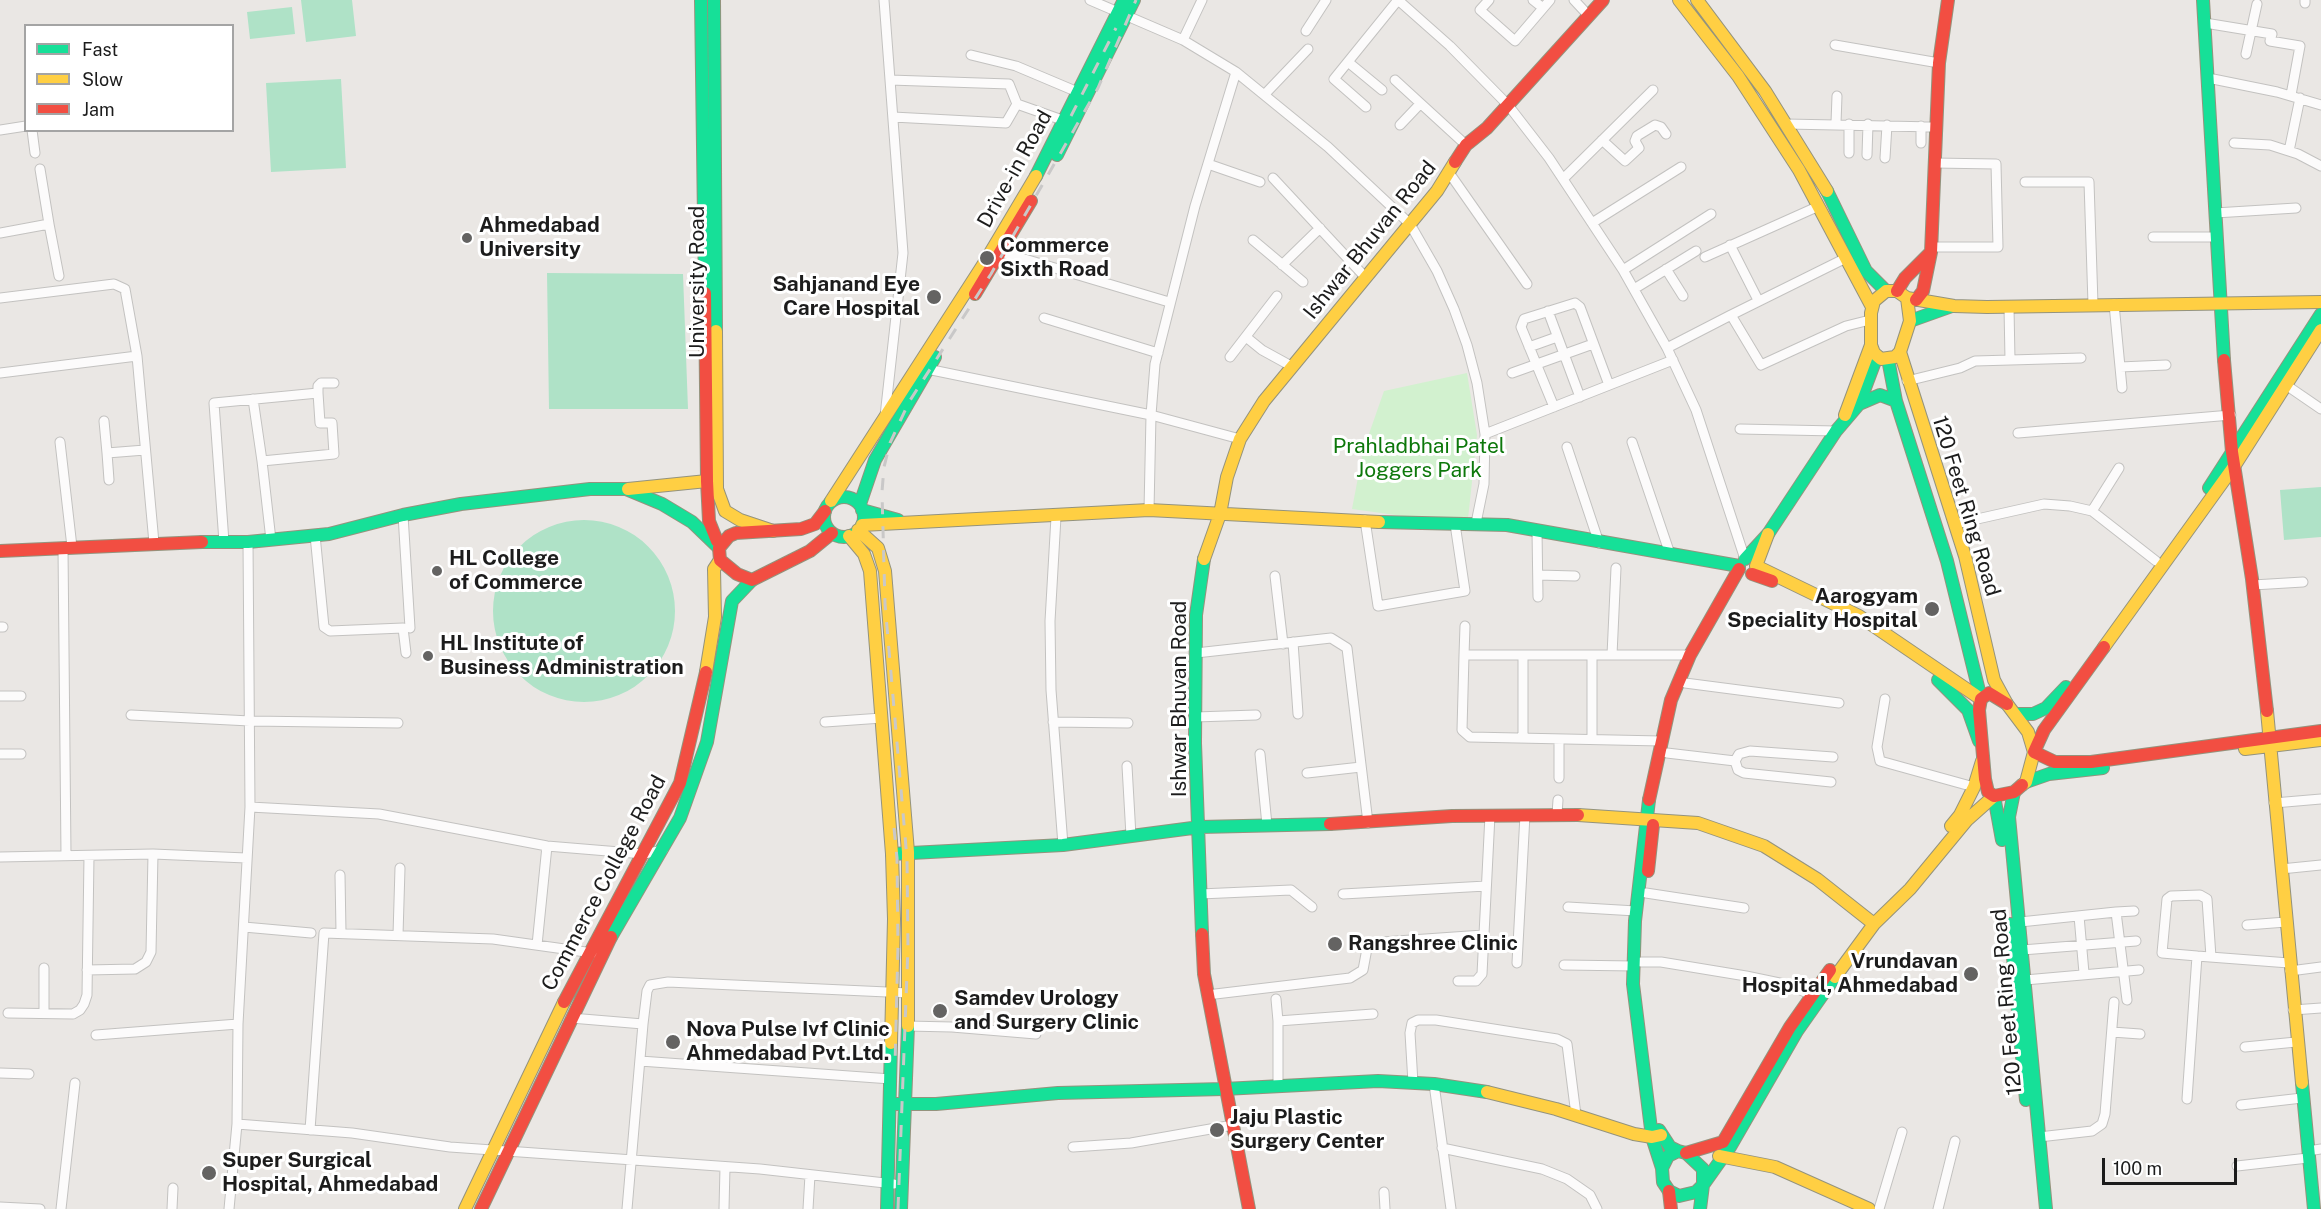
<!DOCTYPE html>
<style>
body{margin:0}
#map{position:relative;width:2321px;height:1209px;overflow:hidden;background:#eae7e4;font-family:"Public Sans",sans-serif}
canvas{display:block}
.legend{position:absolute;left:24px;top:24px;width:210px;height:108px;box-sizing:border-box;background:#fff;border:2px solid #a4a4a4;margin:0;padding:8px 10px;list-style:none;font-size:18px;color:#1c1c1c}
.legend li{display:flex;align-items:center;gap:12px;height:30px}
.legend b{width:30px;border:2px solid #a4a4a4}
.scale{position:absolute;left:2102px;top:1158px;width:135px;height:27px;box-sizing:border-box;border:3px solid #1c1c1c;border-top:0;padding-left:8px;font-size:18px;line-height:21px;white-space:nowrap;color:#1c1c1c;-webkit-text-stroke:4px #fff;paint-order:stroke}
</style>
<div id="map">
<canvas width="2321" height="1209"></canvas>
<ul class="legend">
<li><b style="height:8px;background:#16e098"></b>Fast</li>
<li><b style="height:8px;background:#ffcf43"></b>Slow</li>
<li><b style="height:8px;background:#f24e42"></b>Jam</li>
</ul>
<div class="scale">100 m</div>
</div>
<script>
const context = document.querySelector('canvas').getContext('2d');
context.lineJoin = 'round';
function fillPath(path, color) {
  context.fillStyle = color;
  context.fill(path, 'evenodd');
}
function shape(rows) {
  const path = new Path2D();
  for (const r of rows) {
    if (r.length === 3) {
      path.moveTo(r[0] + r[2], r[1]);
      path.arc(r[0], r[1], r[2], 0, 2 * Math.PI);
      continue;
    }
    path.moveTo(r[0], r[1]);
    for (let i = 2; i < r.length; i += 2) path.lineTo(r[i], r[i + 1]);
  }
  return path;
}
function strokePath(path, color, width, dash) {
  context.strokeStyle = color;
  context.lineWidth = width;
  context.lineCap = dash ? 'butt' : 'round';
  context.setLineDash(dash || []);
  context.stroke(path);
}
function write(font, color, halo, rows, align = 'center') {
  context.font = font + ' "Public Sans",sans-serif';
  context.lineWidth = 6;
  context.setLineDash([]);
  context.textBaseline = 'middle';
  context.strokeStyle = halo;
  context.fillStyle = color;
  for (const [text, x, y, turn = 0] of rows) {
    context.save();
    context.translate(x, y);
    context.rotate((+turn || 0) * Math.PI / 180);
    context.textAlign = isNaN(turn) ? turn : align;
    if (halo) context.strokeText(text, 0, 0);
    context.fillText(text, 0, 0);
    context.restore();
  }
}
fillPath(shape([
 [1467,373,1477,435,1468,519,1410,517,1352,509,1363,451,1384,391]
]), '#d2f1cf');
fillPath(shape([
 [301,0,352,0,356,36,306,42],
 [292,7,295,34,250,39,247,12],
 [341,79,346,168,271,172,266,83],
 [547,273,683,274,688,409,549,409],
 [2321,487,2321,537,2284,540,2280,490],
 [584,611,91]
]), '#afe2c7');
const street = shape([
 [884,0,903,253,885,416],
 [1090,0,1183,40,1236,72,1328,147,1410,224,1437,271,1454,309,1467,345,1477,383,1485,434,1484,484,1476,523],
 [1398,0,1450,46,1508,105,1549,158,1623,270,1667,348,1696,410,1745,559],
 [1489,0,1480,10,1515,41,1550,0],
 [1533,0,1543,8],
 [1574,0,1588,15],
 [2305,3,2305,0],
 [2205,23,2272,34,2270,41,2300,46,2291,95],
 [1306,31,1326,0],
 [1183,40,1202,0],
 [1835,45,1939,63],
 [2246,54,2257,4],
 [971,55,1016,66,1080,93],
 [1348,62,1382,90],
 [2208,78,2277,92,2321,105],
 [890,80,1009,84,1017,104],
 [1395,80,1466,145],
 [1265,94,1308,49],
 [1366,107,1334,79,1398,0],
 [893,117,1006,123,1017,104,1065,121],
 [1836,123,1837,96],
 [1786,124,1935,127],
 [1849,124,1849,153],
 [1400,125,1419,105],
 [0,130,26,126],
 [32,130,35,153],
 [1602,140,1625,161,1639,148,1635,141,1637,136,1655,125,1661,127,1666,134],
 [1921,143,1921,126],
 [2234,143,2270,145,2298,154,2321,166],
 [2289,151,2300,98],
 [1867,155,1868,124],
 [1885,158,1887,125],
 [1208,164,1260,182],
 [40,169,49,224],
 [1450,174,1527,284],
 [1273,178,1366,278],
 [1563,179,1653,90],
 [2025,182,2089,182,2093,304],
 [2215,213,2296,208],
 [1592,223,1681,167],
 [0,233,49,224,59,276],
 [2153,237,2216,237],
 [1253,240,1303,282],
 [1730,245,1758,300],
 [1931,247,1998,247,1996,164,1934,163],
 [1001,252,1169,302],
 [1705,257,1819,206],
 [1846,258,1731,315,1761,365,1846,326,1870,320],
 [1282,265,1320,228],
 [1666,269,1683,296],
 [1623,270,1711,214],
 [1634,289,1696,251],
 [0,298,114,284,125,289,137,356,154,543],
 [2114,304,2122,388],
 [2009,307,2010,360],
 [1548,311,1580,397],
 [1044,318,1158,353],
 [1246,337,1262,350,1293,367],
 [1529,347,1557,337],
 [1667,348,1731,315],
 [1230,357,1277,296],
 [2120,367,2166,365],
 [927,369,1151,415,1240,439],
 [0,373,137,356],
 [1512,373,1593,344],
 [1907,381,1960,368,1975,361,2081,358],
 [2286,385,2321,409],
 [318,393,318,386,321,383,334,383],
 [253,399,262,461],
 [1554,407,1521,327,1524,319,1575,303,1580,307,1609,385],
 [104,421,107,453,145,450],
 [1740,429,1836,431],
 [2018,433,2231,415],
 [1485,434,1673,360],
 [60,442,72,547],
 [1632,442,1670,554],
 [1567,447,1599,543],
 [107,453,109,480],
 [1149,510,1151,415,1155,364,1195,206,1236,72],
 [2092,511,2119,468],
 [403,515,410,628],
 [1056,517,1050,621,1051,690,1063,845],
 [1365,520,1378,606,1465,591,1455,524],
 [1955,524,2044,504,2070,506,2092,511,2156,561],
 [1537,531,1538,597],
 [315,535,324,627,330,631,403,628,406,653],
 [224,542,214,403,318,393,320,423,332,423,334,454,262,461,271,540],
 [63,548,66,855],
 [1616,568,1612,655,1690,655],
 [1538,575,1575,576],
 [1275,576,1283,644],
 [2253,585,2303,582],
 [0,627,3,627],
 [1293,642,1298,714],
 [1196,653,1331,638,1347,648,1368,823],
 [1464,655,1465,626],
 [1523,655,1523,738],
 [1612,655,1464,655,1462,730,1470,737,1661,741],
 [1685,683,1839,703],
 [0,696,21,696],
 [1885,699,1877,747,1880,761,1974,787],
 [131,715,250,721,398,723],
 [1195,717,1256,715],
 [825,722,882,718],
 [1053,722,1128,723],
 [1592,739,1592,655],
 [1667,753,1735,761],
 [0,754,21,754],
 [1260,754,1267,825],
 [1735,761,1738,770,1744,773,1831,782],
 [1735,761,1739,754,1750,751,1833,757],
 [1127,766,1131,836],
 [1307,773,1361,767],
 [1559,778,1559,739],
 [2274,803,2321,799],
 [250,807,379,814,547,846,644,854,663,850],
 [1557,814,1558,800],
 [0,857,153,854,246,858],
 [2281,869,2321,865],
 [340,875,341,932],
 [1646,893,1744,908],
 [1200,894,1291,890,1312,907],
 [1343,894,1486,886],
 [1568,907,1636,911],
 [2116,912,2134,911],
 [2079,916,2084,973],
 [2020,922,2116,912,2127,1000],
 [2247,925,2286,922],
 [244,927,311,933],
 [398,935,400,868],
 [537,945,547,846],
 [2022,950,2136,941],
 [2197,956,2162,953,2167,899,2171,896,2200,895,2207,899,2211,957],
 [1641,962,1661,962,1746,976,1789,985,1812,995],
 [1517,963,1525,815],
 [1564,965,1634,966],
 [87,970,135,969,146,962,151,952,153,854],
 [2290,971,2321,967],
 [2025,980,2139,970],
 [1458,981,1476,981,1482,974,1490,815],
 [1207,995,1350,978,1363,970,1368,943,1483,935],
 [1276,999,1278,1021],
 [2293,1010,2321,1008],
 [8,1013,73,1014,80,1010,84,1004,87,995,89,856],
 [44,1013,44,968],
 [571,1018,643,1024],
 [907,1026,952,1027,1036,1034],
 [2112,1032,2140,1034],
 [96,1035,238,1024],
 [2245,1047,2296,1042],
 [640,1061,891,1079],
 [0,1073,29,1074],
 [1413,1083,1410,1033,1412,1023,1418,1020,1436,1020,1557,1039,1567,1044,1576,1115],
 [1434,1084,1451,1209],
 [1278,1085,1278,1021,1373,1014],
 [2187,1099,2197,956,2289,963],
 [2241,1105,2302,1098],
 [237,1124,352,1133,450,1147,760,1169,894,1184],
 [310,1130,324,933,493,939,593,953],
 [2039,1137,2092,1131,2102,1124,2105,1114,2114,1002],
 [1073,1147,1131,1143,1233,1125],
 [1442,1148,1542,1169,1567,1179,1590,1195,1597,1209],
 [2308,1151,2321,1149],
 [2237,1166,2308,1158],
 [1384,1192,1385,1209],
 [0,1207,40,1209],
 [61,1209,75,1083],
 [172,1209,173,1188],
 [229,1209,237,1124,238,1024,250,807,248,542],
 [627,1209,643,1024,647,991,650,985,668,982,909,993],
 [724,1209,725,1167],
 [808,1209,810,1175],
 [1879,1209,1902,1132],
 [1938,1209,1955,1141]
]);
const fast = shape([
 [701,0,705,293],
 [714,0,716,331],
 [2203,0,2224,360],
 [1057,155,1134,0],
 [1036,176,1124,0],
 [1827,191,1866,271,1886,291],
 [1910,321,1952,306],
 [1888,359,1896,401,1947,561,1981,699],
 [1859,404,1880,395,1896,401],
 [2209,488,2321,314],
 [844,517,20],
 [860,504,875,460,935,357],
 [862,510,898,520],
 [1379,522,1507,525,1739,566],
 [202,542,248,542,329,534,403,515,461,504,590,489,626,489,662,504,692,522,719,548],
 [1745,559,1768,534,1836,431,1859,404,1877,356],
 [1938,680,1968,710,1979,741],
 [2017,714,2033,714,2046,708,2066,687],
 [2026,782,2049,774,2103,768],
 [2014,792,2009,817,2046,1209],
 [1994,796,2002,840],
 [1649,800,1635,921,1633,984,1652,1137,1662,1168],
 [892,854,1063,845,1200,827,1330,824],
 [2010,924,2026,1100],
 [1202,934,1195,743,1196,615,1204,559],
 [611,937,680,818,707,742,732,601,752,580],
 [2302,1083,2314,1209],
 [890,1104,936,1104,1058,1093,1224,1089,1378,1081,1434,1084,1487,1092],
 [1659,1130,1670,1147,1678,1151],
 [1678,1151,1686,1153,1703,1169,1703,1185,1696,1192,1679,1196,1669,1191,1663,1182,1662,1168,1668,1156,1678,1151],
 [887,1209,891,1043],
 [901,1209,908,1026],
 [1700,1209,1703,1185,1730,1147,1797,1031,1835,977]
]);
const slow = shape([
 [1679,0,1738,76,1799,170,1872,307],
 [1697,0,1765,91,1827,191],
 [1886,291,1897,291,1907,298,1910,321,1900,352,1895,357,1881,359,1874,353,1871,345,1871,313,1874,301,1886,291],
 [1907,298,1954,306,1987,307,2321,302],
 [716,331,717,489,725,511,740,520,773,531],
 [1900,352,1965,556,1994,680,2007,704,2028,732,2034,752,2026,782,2022,785],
 [1845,415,1871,345],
 [628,489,707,481],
 [831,501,983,265,1036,176],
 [862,525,1149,510,1379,522],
 [858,530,878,548,885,571,908,852,908,1026],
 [1768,534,1756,566,1859,616,1981,699],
 [849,536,864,554,870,571,892,854,894,919,891,1043],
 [1204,559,1220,514,1227,477,1240,439,1264,401,1437,191,1455,162],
 [2104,647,2235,465,2321,330],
 [706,672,715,617,714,569,720,560],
 [2267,711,2302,1083],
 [2245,749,2321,740],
 [1578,815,1698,823,1764,846,1817,879,1874,924],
 [1951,826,1960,815,1974,787,1982,761],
 [1835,977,1874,924,1910,889,1967,820,1994,796],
 [1487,1092,1556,1109,1634,1134,1652,1137,1661,1135],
 [1719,1156,1775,1167,1869,1209],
 [465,1209,564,1002]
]);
const jam = shape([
 [1455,162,1466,145,1487,128,1603,0],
 [1897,291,1905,278,1931,252],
 [705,293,707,481,709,521,717,541],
 [975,294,1031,201],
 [1916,300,1923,291,1931,252,1939,63,1948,0],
 [2224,360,2232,452,2252,579,2267,711],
 [825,511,815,524,801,529,736,533,729,536,719,548,720,560,737,574,752,580,810,551,832,533],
 [0,551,202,542],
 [1752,574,1772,581],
 [2104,647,2044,730,2034,752,2055,762,2091,762,2321,731],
 [2007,704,1989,693,1981,699,1979,710,1985,779,1988,792,1994,796,2014,792,2022,785],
 [1649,800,1671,700,1690,655,1739,569],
 [1330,824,1452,816,1578,815],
 [1648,871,1653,825],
 [1202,934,1204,974,1249,1209],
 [564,1002,680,783,706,672],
 [1686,1153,1723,1142,1790,1027,1830,970],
 [1669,1191,1671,1209],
 [481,1209,611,937]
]);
strokePath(street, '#c3c2c0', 11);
strokePath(fast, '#94937d', 14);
strokePath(slow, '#94937d', 14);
strokePath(jam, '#94937d', 14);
strokePath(street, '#fcfbfb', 9);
strokePath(fast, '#16e098', 12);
strokePath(slow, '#ffcf43', 12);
strokePath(jam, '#f24e42', 12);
strokePath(shape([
 [1071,116,1116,28],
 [894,828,897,858,898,946,895,1065],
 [898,1209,908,947,907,859,885,604,882,492,884,467,890,443,909,402,991,274,1098,88,1136,0]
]), '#c9c8c8', 3, [12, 12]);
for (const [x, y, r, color] of [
 [467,238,6,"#646362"],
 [987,258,8,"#646362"],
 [934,297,8,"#646362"],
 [437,571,6,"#646362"],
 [1932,609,8,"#646362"],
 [428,656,6,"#646362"],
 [1335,944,8,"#646362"],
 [1971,974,8,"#646362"],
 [940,1011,8,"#646362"],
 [673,1042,8,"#646362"],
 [1217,1130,8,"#646362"],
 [209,1173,8,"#646362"]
]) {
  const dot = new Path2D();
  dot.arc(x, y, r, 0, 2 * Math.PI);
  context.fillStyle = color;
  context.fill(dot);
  strokePath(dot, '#fff', 2);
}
write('21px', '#1c1c1c', '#fff', [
 ["Drive-in Road",1015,169,-61],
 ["Ishwar Bhuvan Road",1370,240,-51],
 ["University Road",698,282,-90],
 ["120 Feet Ring Road",1966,506,73],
 ["Ishwar Bhuvan Road",1180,699,-90],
 ["Commerce College Road",604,883,-62],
 ["120 Feet Ring Road",2007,1002,-95]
]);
write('bold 21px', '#1c1c1c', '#fff', [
 ["Ahmedabad",479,226],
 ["University",479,250],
 ["Commerce",1000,246],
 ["Sixth Road",1000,270],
 ["Sahjanand Eye",920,285,"right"],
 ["Care Hospital",920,309,"right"],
 ["HL College",449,559],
 ["of Commerce",449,583],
 ["Aarogyam",1918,597,"right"],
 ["Speciality Hospital",1918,621,"right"],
 ["HL Institute of",440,644],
 ["Business Administration",440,668],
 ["Rangshree Clinic",1348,944],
 ["Vrundavan",1958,962,"right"],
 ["Hospital, Ahmedabad",1958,986,"right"],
 ["Samdev Urology",954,999],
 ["and Surgery Clinic",954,1023],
 ["Nova Pulse Ivf Clinic",686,1030],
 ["Ahmedabad Pvt.Ltd.",686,1054],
 ["Jaju Plastic",1230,1118],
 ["Surgery Center",1230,1142],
 ["Super Surgical",222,1161],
 ["Hospital, Ahmedabad",222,1185]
], 'left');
write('21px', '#0d780b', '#fff', [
 ["Prahladbhai Patel",1419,447],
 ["Joggers Park",1419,471]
]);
</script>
